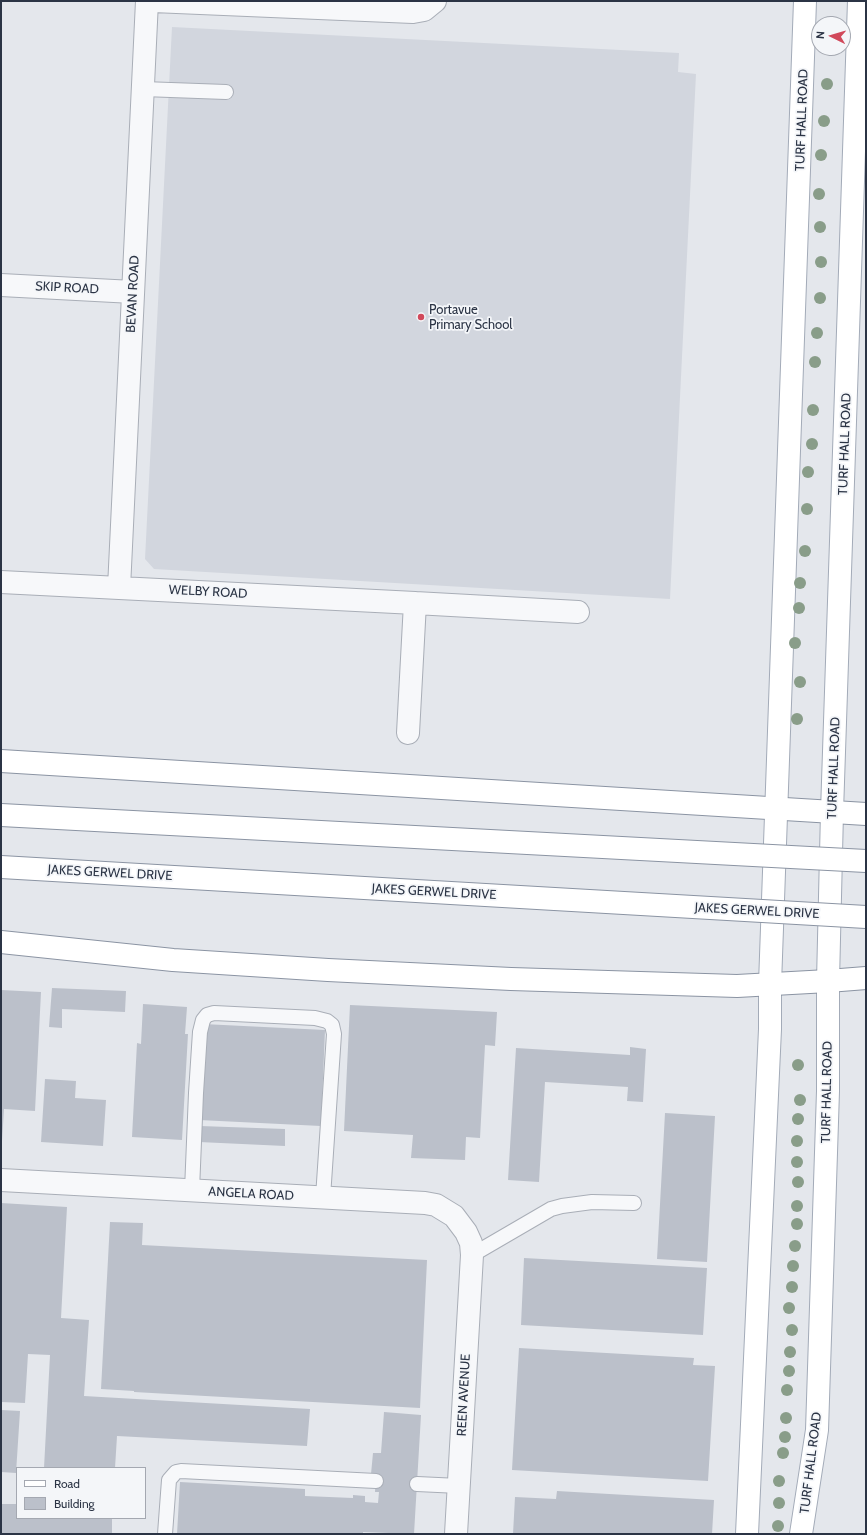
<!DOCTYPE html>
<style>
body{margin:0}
#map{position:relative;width:867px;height:1535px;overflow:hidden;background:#e4e7ec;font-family:Cabin,sans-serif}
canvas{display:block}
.frame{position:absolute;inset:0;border:2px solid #2b3445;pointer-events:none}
.legend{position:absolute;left:16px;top:1467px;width:130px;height:52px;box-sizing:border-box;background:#f4f6f9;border:1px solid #a4a8b1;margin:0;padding:5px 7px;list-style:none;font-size:12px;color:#2b3445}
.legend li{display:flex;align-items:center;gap:8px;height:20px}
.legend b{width:20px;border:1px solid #a4a8b1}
.north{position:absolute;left:811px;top:16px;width:40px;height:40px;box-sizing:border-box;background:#f4f6f9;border:1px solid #a4a8b1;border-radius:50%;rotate:275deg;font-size:11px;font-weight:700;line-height:16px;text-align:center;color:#2b3445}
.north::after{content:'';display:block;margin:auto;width:14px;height:18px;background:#d1495b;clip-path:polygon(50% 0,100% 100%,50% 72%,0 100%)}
</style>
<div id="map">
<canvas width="867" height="1535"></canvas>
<div class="frame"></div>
<ul class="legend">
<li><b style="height:5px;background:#fff"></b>Road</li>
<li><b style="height:11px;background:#bbc0ca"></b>Building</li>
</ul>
<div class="north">N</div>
</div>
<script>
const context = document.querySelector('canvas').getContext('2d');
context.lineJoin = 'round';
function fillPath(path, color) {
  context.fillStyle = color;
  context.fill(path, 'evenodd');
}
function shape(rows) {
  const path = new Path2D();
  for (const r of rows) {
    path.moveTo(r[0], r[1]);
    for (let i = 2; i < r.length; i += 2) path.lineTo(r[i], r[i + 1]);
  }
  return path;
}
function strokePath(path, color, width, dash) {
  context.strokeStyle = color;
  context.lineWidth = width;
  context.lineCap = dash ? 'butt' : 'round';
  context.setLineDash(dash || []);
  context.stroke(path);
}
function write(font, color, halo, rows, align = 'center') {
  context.font = font + ' Cabin,sans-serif';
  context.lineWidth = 3.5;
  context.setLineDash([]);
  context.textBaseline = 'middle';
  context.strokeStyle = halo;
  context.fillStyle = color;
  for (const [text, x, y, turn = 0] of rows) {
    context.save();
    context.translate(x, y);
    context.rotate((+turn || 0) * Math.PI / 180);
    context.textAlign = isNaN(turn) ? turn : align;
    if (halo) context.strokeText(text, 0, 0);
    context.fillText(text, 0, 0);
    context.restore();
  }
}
fillPath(shape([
 [172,27,679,53,678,72,696,74,670,599,154,569,145,559]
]), '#d2d6de');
fillPath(shape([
 [52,988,126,991,125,1012,62,1009,62,1028,49,1027],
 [1,990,41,992,35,1111,4,1109,2,1141,1,1141],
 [143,1004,187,1007,185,1034,188,1034,182,1140,132,1137,137,1043,141,1044],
 [350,1005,497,1012,495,1046,485,1045,480,1138,466,1137,465,1160,411,1158,413,1135,344,1131],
 [203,1024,325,1030,321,1126,199,1120],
 [630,1047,646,1049,643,1102,627,1101,628,1087,545,1082,539,1182,508,1180,516,1048,630,1055],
 [45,1079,76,1081,75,1098,106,1100,103,1146,41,1142],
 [665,1113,715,1116,707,1262,657,1259],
 [200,1126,285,1129,285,1146,199,1142],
 [1,1203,67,1207,61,1318,89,1320,84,1396,310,1409,307,1446,117,1436,115,1468,44,1468,50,1355,28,1354,25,1403,1,1402],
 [110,1222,143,1223,142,1245,427,1260,420,1408,134,1392,134,1391,101,1389],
 [524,1258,707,1268,703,1335,521,1325],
 [519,1348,694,1358,693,1365,715,1366,708,1481,512,1470],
 [1,1410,20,1411,16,1473,1,1472],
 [384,1412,421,1415,414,1534,363,1532,363,1534,177,1534,180,1482,305,1489,305,1496,353,1498,353,1495,365,1496,365,1502,378,1503,379,1492,375,1492,376,1475,371,1474,373,1453,381,1453],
 [557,1491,714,1500,712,1534,513,1534,515,1497,556,1499],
 [1,1504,16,1504,17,1518,112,1518,112,1534,1,1534]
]), '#bbc0ca');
const lane = shape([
 [143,89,226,92],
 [192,1190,196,1093,200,1032,203,1020,207,1015,214,1013,315,1018,327,1021,332,1025,334,1034,323,1197],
 [472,1255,551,1209,562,1206,592,1202,634,1203],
 [417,1484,459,1486],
 [165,1534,169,1480,176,1472,181,1471,376,1481]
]);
const street = shape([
 [153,1,413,12,424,10,435,1],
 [1,285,133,292],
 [1,582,415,603,578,612],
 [119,588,147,1],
 [408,733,415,603],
 [1,1180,425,1203,436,1205,454,1216,466,1232,471,1243,472,1255,456,1534]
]);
const primary = shape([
 [747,1534,770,1029,770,984,805,1],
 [801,1534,817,1430,828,1091,828,981,832,812,859,1]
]);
const highway = shape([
 [1,761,866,814],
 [1,942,173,960,328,970,511,979,737,986,828,981,866,978]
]);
strokePath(lane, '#a9aeb7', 16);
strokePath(street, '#a9aeb7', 24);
strokePath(primary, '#a3abb8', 24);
strokePath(highway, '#8b94a3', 24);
strokePath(lane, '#f7f8fa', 14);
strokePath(street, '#f7f8fa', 22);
strokePath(primary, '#fff', 22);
strokePath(highway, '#fff', 22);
const highwayBridge = shape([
 [1,815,866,861],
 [1,867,866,917]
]);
strokePath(highwayBridge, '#8b94a3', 24, []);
strokePath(highwayBridge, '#fff', 22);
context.fillStyle = '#899d89';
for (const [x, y] of [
 [827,84],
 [824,121],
 [821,155],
 [819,194],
 [820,227],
 [821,262],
 [820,298],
 [817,333],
 [815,362],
 [813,410],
 [812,444],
 [808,472],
 [807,509],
 [805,551],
 [800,583],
 [799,608],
 [795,643],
 [800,682],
 [797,719],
 [798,1065],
 [800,1100],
 [798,1119],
 [797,1141],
 [797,1162],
 [798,1182],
 [797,1206],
 [797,1224],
 [795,1246],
 [793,1266],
 [792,1287],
 [789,1308],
 [792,1330],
 [790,1352],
 [789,1371],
 [787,1390],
 [786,1418],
 [785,1437],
 [783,1453],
 [779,1481],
 [779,1503],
 [778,1526]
]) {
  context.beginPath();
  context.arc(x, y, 6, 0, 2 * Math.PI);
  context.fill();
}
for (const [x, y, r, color] of [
 [421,317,4,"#d1495b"]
]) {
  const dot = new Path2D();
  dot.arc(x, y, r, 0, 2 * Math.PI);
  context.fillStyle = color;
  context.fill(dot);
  strokePath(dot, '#f4f6f9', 1.5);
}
write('13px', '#2b3445', '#f4f6f9', [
 ["TURF HALL ROAD",802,120,-88],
 ["SKIP ROAD",67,288,3],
 ["BEVAN ROAD",133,294,-87],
 ["TURF HALL ROAD",845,444,-88],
 ["WELBY ROAD",208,592,3],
 ["TURF HALL ROAD",834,768,-88],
 ["JAKES GERWEL DRIVE",110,873,3],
 ["JAKES GERWEL DRIVE",434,892,3],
 ["JAKES GERWEL DRIVE",757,911,3],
 ["TURF HALL ROAD",827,1092,-89],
 ["ANGELA ROAD",251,1194,3],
 ["REEN AVENUE",464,1395,-87],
 ["TURF HALL ROAD",811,1463,-83]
]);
write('13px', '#2b3445', '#f4f6f9', [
 ["Portavue",429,310],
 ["Primary School",429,325]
], 'left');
</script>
